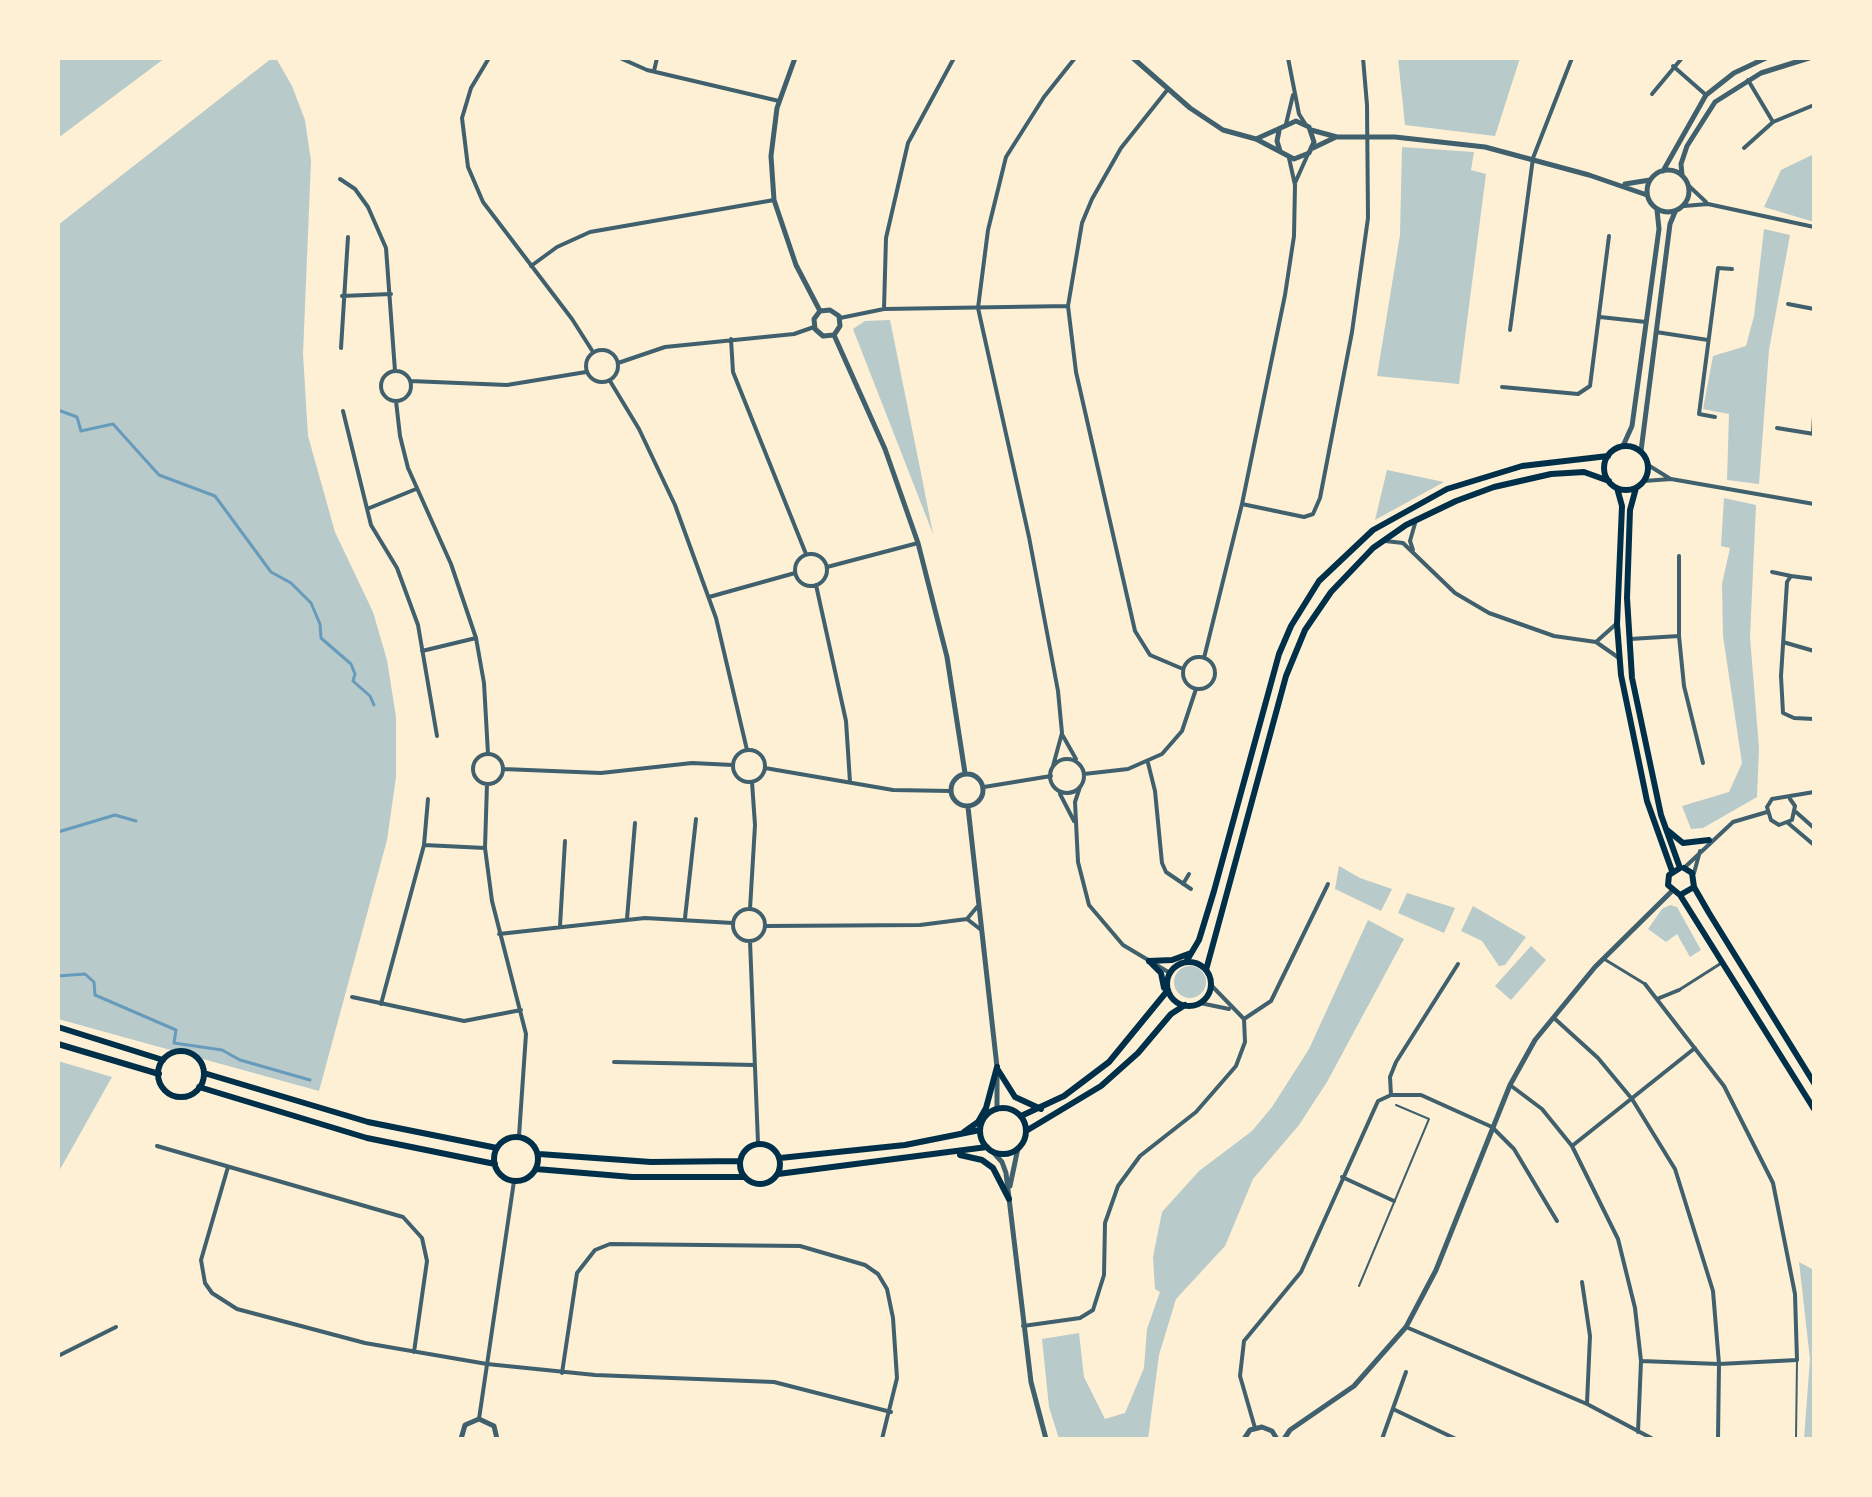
<!DOCTYPE html>
<style>
body{margin:0}
#map{position:relative;width:1872px;height:1497px;overflow:hidden;background:#fdf0d5;font-family:"Zilla Slab",serif}
canvas{display:block}
.frame{position:absolute;inset:0;border:60px solid #fdf0d5;pointer-events:none}
</style>
<div id="map">
<canvas width="1872" height="1497"></canvas>
<div class="frame"></div>
</div>
<script>
const context = document.querySelector('canvas').getContext('2d');
context.lineJoin = 'round';
function fillPath(path, color) {
  context.fillStyle = color;
  context.fill(path, 'evenodd');
}
function shape(rows) {
  const path = new Path2D();
  for (const r of rows) {
    if (r.length === 3) {
      path.moveTo(r[0] + r[2], r[1]);
      path.arc(r[0], r[1], r[2], 0, 2 * Math.PI);
      continue;
    }
    path.moveTo(r[0], r[1]);
    for (let i = 2; i < r.length; i += 2) path.lineTo(r[i], r[i + 1]);
  }
  return path;
}
function strokePath(path, color, width, dash) {
  context.strokeStyle = color;
  context.lineWidth = width;
  context.lineCap = dash ? 'butt' : 'round';
  context.setLineDash(dash || []);
  context.stroke(path);
}
fillPath(shape([
 [58,58,165,58,58,138],
 [272,58,276,58,292,86,305,120,311,161,303,354,308,436,335,532,373,612,387,660,396,717,396,777,387,840,319,1091,58,1019,58,225],
 [1398,58,1520,58,1495,136,1405,125],
 [1402,147,1474,152,1471,170,1486,174,1459,384,1377,376,1400,235],
 [1814,154,1814,222,1764,207,1781,170],
 [1764,229,1790,235,1769,350,1759,484,1727,480,1729,414,1703,409,1713,356,1746,346,1754,316],
 [890,320,921,473,933,534,853,329,865,321],
 [1387,470,1444,482,1375,520],
 [1724,498,1756,505,1750,637,1759,748,1757,797,1703,828,1691,829,1682,806,1729,792,1742,763,1723,636,1722,584,1730,548,1721,546],
 [1339,866,1360,878,1392,889,1381,911,1335,889],
 [1407,893,1455,908,1444,933,1398,913],
 [1670,905,1677,907,1701,950,1690,957,1677,934,1666,942,1648,929,1662,909],
 [1473,906,1526,937,1505,965,1499,966,1482,941,1461,931],
 [1368,920,1404,939,1327,1082,1299,1125,1253,1179,1225,1246,1176,1299,1159,1355,1148,1439,1059,1439,1049,1407,1042,1339,1079,1333,1084,1377,1105,1419,1125,1413,1144,1368,1147,1329,1160,1292,1155,1289,1153,1257,1162,1212,1199,1171,1252,1131,1272,1107,1309,1049],
 [1531,946,1546,960,1511,1000,1495,986],
 [1190,982,16],
 [58,1061,112,1077,58,1173],
 [1799,1262,1814,1270,1812,1439,1804,1439,1810,1359]
]), '#b9caca');
strokePath(shape([
 [58,410,77,417,81,431,113,424,159,475,215,496,271,572,291,583,311,603,320,624,321,638,351,664,355,674,353,681,370,696,374,705],
 [58,832,115,815,136,821],
 [58,976,85,974,94,982,95,995,176,1030,174,1043,222,1050,240,1060,310,1080]
]), '#669bbc', 3);
strokePath(shape([
 [1359,1286,1429,1119,1396,1105],
 [1796,1439,1797,1361]
]), '#3f606c', 2);
strokePath(shape([
 [1604,959,1645,984],
 [1679,990,1723,962]
]), '#3f606c', 3);
strokePath(shape([
 [489,58,471,88,462,118,468,167,483,202,572,319,593,352],
 [620,58,647,70,779,101],
 [1288,58,1299,114,1306,125],
 [1673,66,1706,95],
 [654,71,657,58],
 [1748,80,1773,122],
 [1168,89,1121,148,1092,199,1082,223,1068,306,1076,372,1135,631,1150,655,1183,669],
 [1652,94,1682,58],
 [1286,124,1293,95],
 [1744,148,1773,122,1814,105],
 [340,179,355,189,368,207,386,248,395,371],
 [1295,183,1308,154],
 [1689,186,1706,202],
 [1684,206,1708,204,1814,227],
 [531,266,557,247,590,232,774,200],
 [342,296,391,294],
 [1788,304,1814,309],
 [884,309,886,238,908,143,954,58],
 [1600,317,1646,322],
 [840,318,884,309,1068,306],
 [1510,330,1533,158,1572,58],
 [1656,332,1708,340],
 [731,339,733,372,806,554],
 [341,348,348,237],
 [602,366,16],
 [618,363,665,347,794,334,814,327],
 [396,386,15],
 [410,381,507,385,586,372],
 [610,381,639,429,675,505,716,618,747,750],
 [1502,387,1578,394,1590,386,1609,236],
 [396,401,400,436,408,468,451,564,476,638,484,683,488,754],
 [343,411,371,525,397,568,418,625,437,736],
 [1715,417,1699,414,1718,268,1732,269],
 [1777,428,1814,434],
 [1813,433,1814,416],
 [1648,465,1669,478],
 [1644,481,1671,479,1814,504],
 [1242,504,1304,517,1313,514,1320,498,1352,332,1368,218,1367,105,1363,58],
 [367,509,416,489],
 [1385,541,1403,543,1455,593,1489,613,1554,636,1596,642,1619,658],
 [1413,550,1410,541,1416,520],
 [811,570,16],
 [1679,556,1679,636,1684,686,1703,763],
 [827,567,918,543],
 [1772,572,1791,576],
 [1814,579,1791,576,1787,582,1781,676,1783,713,1794,718,1814,719],
 [816,585,846,721,850,782],
 [709,597,795,573],
 [1630,639,1679,636],
 [1596,642,1615,625],
 [1783,642,1814,651],
 [422,651,476,638],
 [1199,673,16],
 [1204,658,1242,504,1285,295,1294,236,1295,185,1289,158],
 [1063,736,1076,759],
 [749,766,16],
 [488,769,15],
 [1067,776,17],
 [1148,763,1155,791,1162,863,1166,872,1191,889],
 [1053,766,1062,733,1058,691,1029,537,978,308,988,230,1006,157,1044,97,1075,58],
 [765,768,893,790,951,791],
 [503,769,601,773,692,763,733,765],
 [1084,774,1128,769,1162,754,1182,731,1196,689],
 [487,784,485,848,492,901,526,1034,519,1136],
 [984,787,1051,776],
 [1080,787,1075,802,1078,862,1089,905,1123,945,1170,973],
 [1060,794,1074,821],
 [1790,799,1795,806,1792,820,1779,825,1771,820,1767,807,1772,799,1814,792],
 [1796,812,1814,828],
 [1788,823,1814,845],
 [424,845,485,848],
 [1684,868,1733,822,1767,812],
 [1694,873,1700,851],
 [1183,884,1189,874],
 [749,925,16],
 [750,909,755,825,752,782],
 [685,918,696,819],
 [627,919,635,823],
 [967,919,980,929],
 [560,926,565,841],
 [766,926,920,925,967,919,977,907],
 [499,934,645,918,733,923],
 [750,941,758,1143],
 [352,997,464,1021,521,1010],
 [1657,999,1679,990],
 [1200,1003,1229,1009],
 [381,1004,424,845,428,799],
 [1554,1018,1598,1058,1632,1099,1675,1169,1713,1291,1719,1364,1718,1439],
 [1244,1019,1271,1001,1328,884],
 [614,1062,755,1065],
 [1510,1085,1542,1109,1572,1146,1618,1239,1635,1308,1641,1361,1638,1432],
 [1391,1095,1390,1077,1396,1062,1458,964],
 [157,1146,403,1217,422,1238,427,1261,414,1352],
 [1572,1146,1695,1048],
 [228,1167,201,1260,205,1283,212,1293,237,1309,365,1343,487,1364,595,1375,774,1382,891,1412],
 [1342,1177,1394,1201],
 [1582,1282,1590,1336,1587,1403],
 [1023,1326,1080,1318,1093,1310,1104,1275,1105,1223,1118,1186,1140,1156,1196,1112,1236,1066,1245,1042,1244,1019,1211,985],
 [1406,1327,1587,1404,1653,1439],
 [58,1356,116,1327],
 [1641,1361,1719,1364,1797,1360,1795,1294,1773,1183,1724,1086,1645,984],
 [562,1373,577,1273,595,1250,610,1244,800,1246,865,1265,878,1274,887,1289,893,1318,897,1378,882,1439],
 [1393,1409,1456,1439],
 [479,1419,514,1181],
 [1255,1428,1240,1376,1244,1341,1301,1272,1378,1101,1391,1095,1421,1095,1492,1127,1514,1149,1557,1221],
 [1382,1439,1406,1372]
]), '#3f606c', 4);
strokePath(shape([
 [795,58,777,108,771,156,774,200,796,265,820,311],
 [1133,58,1190,108,1223,130,1256,139,1294,159,1309,153,1314,142,1309,127,1296,121,1256,139],
 [1311,130,1337,137,1395,137,1485,147,1589,175,1647,195],
 [1279,131,1277,141,1280,151],
 [1313,148,1336,137],
 [1668,191,21],
 [1663,171,1706,95,1734,73,1766,58],
 [1682,175,1681,164,1687,146,1715,102,1761,73,1809,58],
 [1625,184,1650,180],
 [820,311,830,310,839,316,840,326,834,335],
 [820,311,814,319,815,329,823,336,834,335],
 [834,335,885,449,918,543,947,657,965,773],
 [1623,446,1632,426,1659,229,1657,210],
 [1641,451,1670,224,1675,212],
 [967,790,16],
 [968,807,997,1067,997,1109],
 [993,1152,1002,1162,1006,1173,1031,1382,1046,1439],
 [1010,1186,1018,1148],
 [461,1439,465,1425,479,1419,494,1426,497,1439],
 [1244,1439,1250,1430,1262,1427,1272,1431,1277,1439],
 [1284,1439,1290,1430,1354,1386,1406,1327,1436,1270,1510,1085,1535,1040,1595,967,1672,891]
]), '#3f606c', 5);
strokePath(shape([
 [1626,468,22],
 [1617,488,1622,506,1617,624,1621,675,1647,801,1672,871],
 [1636,488,1630,510,1627,598,1632,678,1661,815,1680,868,1669,875,1668,885,1680,895,1694,887],
 [1666,829,1683,843,1709,840],
 [1684,868,1692,873,1694,887,1709,913,1814,1083],
 [1680,895,1814,1109],
 [1149,961,1172,960,1191,953],
 [1149,961,1161,973,1164,988],
 [1186,962,1199,940,1214,891,1279,654,1291,626,1319,581,1373,530,1447,489,1522,466,1608,456],
 [1189,984,22],
 [1206,970,1286,676,1305,630,1331,592,1373,548,1406,525,1456,501,1494,487,1551,474,1584,472,1609,481],
 [58,1027,163,1060],
 [58,1044,159,1074],
 [181,1074,23],
 [998,1070,1015,1097,1041,1109],
 [204,1073,368,1122,497,1148],
 [199,1087,367,1138,495,1164],
 [1003,1131,23],
 [1021,1116,1064,1096,1109,1062,1168,990],
 [1026,1131,1101,1086,1138,1053,1171,1014,1185,1005],
 [964,1132,978,1122,986,1108,997,1067],
 [516,1159,22],
 [760,1164,20],
 [539,1154,651,1162,740,1161],
 [960,1155,982,1160,993,1168,1009,1199],
 [780,1158,905,1145,980,1130],
 [536,1169,632,1177,744,1177],
 [778,1174,987,1147]
]), '#003049', 6);
</script>
